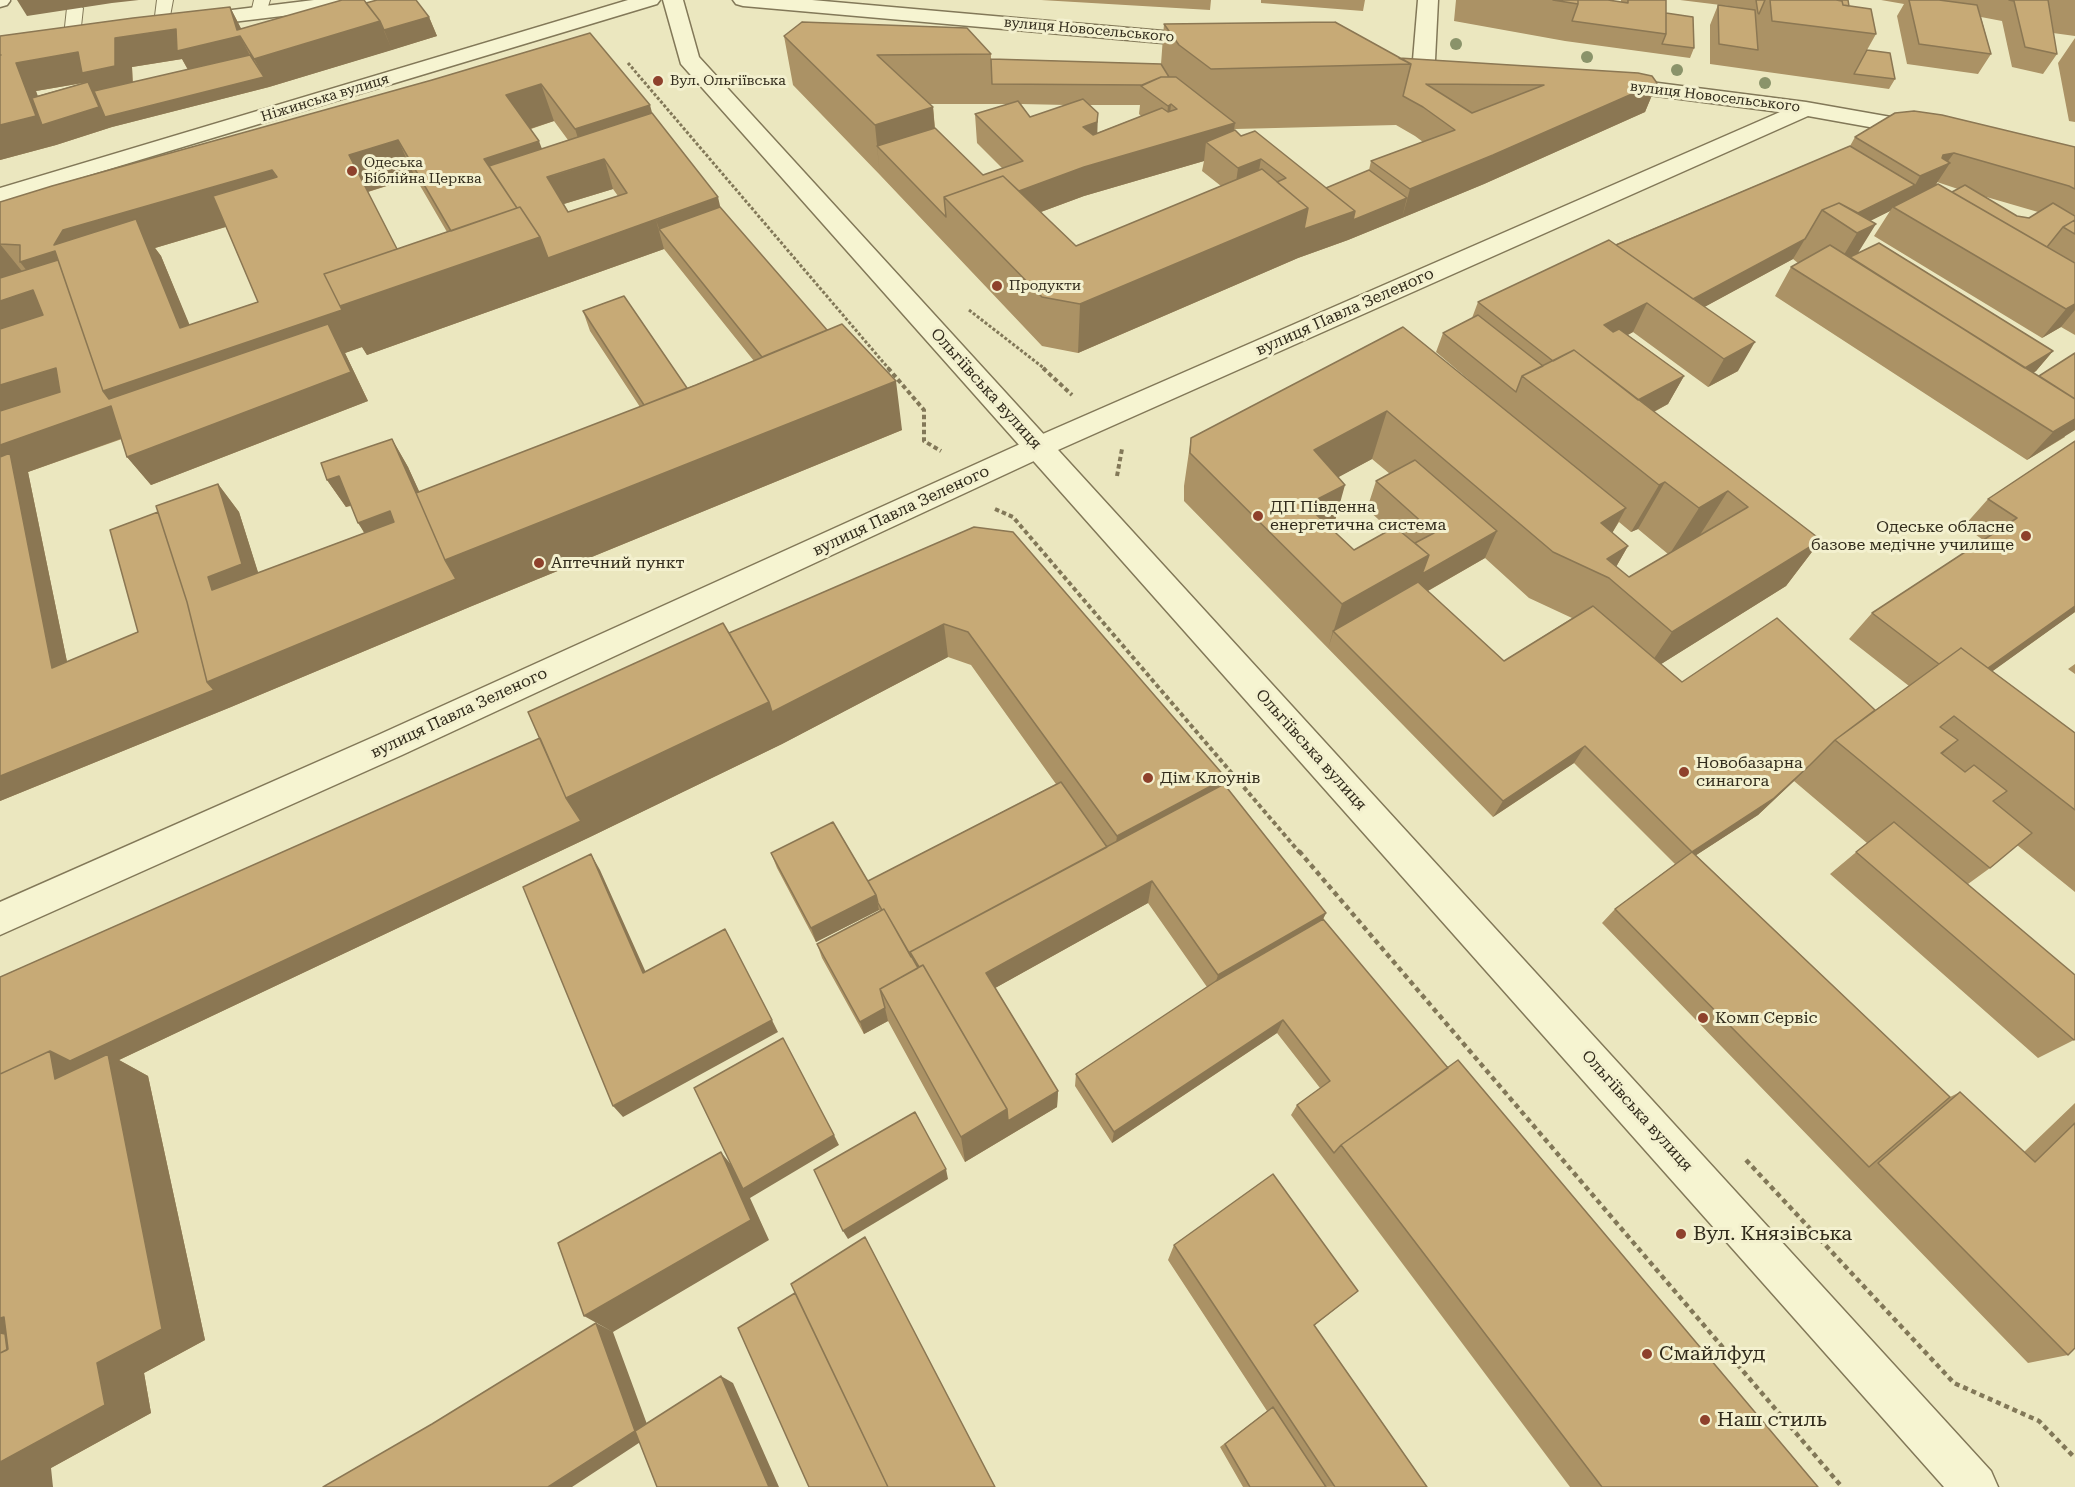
<!DOCTYPE html>
<meta charset="utf-8">
<style>
body{margin:0}
canvas{display:block;background:#ebe7bf}
</style>
<canvas width="2075" height="1487"></canvas>
<script>
const context = document.querySelector('canvas').getContext('2d');
context.lineJoin = 'round';
function shape(rows) {
  const path = new Path2D();
  for (const r of rows) {
    path.moveTo(r[0], r[1]);
    for (let i = 2; i < r.length; i += 2) path.lineTo(r[i], r[i + 1]);
  }
  return path;
}
function strokePath(path, color, width, dash) {
  context.strokeStyle = color;
  context.lineWidth = width;
  context.lineCap = dash ? 'butt' : 'round';
  context.setLineDash(dash || []);
  context.stroke(path);
}
function fillPath(path, color) {
  context.fillStyle = color;
  context.fill(path, 'evenodd');
}
function write(font, color, halo, rows, align = 'center') {
  context.font = font + ' "Roboto Serif",serif';
  context.lineWidth = 6;
  context.setLineDash([]);
  context.textBaseline = 'middle';
  context.strokeStyle = halo;
  context.fillStyle = color;
  for (const [text, x, y, turn = 0] of rows) {
    context.save();
    context.translate(x, y);
    context.rotate((+turn || 0) * Math.PI / 180);
    context.textAlign = isNaN(turn) ? turn : align;
    if (halo) context.strokeText(text, 0, 0);
    context.fillText(text, 0, 0);
    context.restore();
  }
}
const service = shape([
 [157,0,173,0,168,27,162,29,154,24,157,0],
 [254,0,270,0,265,16,259,18,251,13,254,0],
 [75,3,83,8,80,36,72,41,64,36,67,8,75,3]
]);
const minor = shape([
 [0,0,10,0,10,1,7,5,0,7,0,0],
 [314,0,375,0,372,4,365,6,191,27,184,25,181,21,184,17,191,15,314,0],
 [628,0,660,0,657,4,0,202,0,188,628,0],
 [733,0,812,0,1208,35,1215,37,1218,41,1215,45,1208,47,743,6,736,4,733,0],
 [1418,0,1438,0,1435,60,1432,65,1424,66,1416,65,1413,60,1418,0],
 [1611,77,1806,102,1925,123,1933,125,1936,130,1933,135,1925,137,1808,116,1049,454,402,755,0,935,0,902,378,735,1029,440,1780,112,1603,89,1600,84,1603,79,1611,77]
]);
const tertiary = shape([
 [663,0,683,0,699,57,1991,1471,1998,1487,1944,1487,681,64,663,0]
]);
strokePath(service, '#827858', 2);
strokePath(minor, '#827858', 3);
strokePath(tertiary, '#827858', 3);
strokePath(shape([
 [628,63,889,369],
 [969,310,1045,369]
]), '#827858', 3, [3, 2]);
strokePath(shape([
 [888,368,924,410,924,441,941,451],
 [1043,368,1072,395],
 [1117,476,1122,449],
 [995,509,1013,517,1300,853]
]), '#827858', 4, [4.5, 3]);
strokePath(shape([
 [1299,851,1842,1487],
 [1746,1160,1954,1383,2039,1421,2075,1458]
]), '#827858', 4.5, [5, 4]);
fillPath(service, '#f6f4d1');
fillPath(minor, '#f6f4d1');
fillPath(tertiary, '#f6f4d1');
context.fillStyle = '#8a936a';
for (const [x, y] of [
 [1456,44],
 [1587,57],
 [1677,70],
 [1765,83]
]) {
  context.beginPath();
  context.arc(x, y, 6, 0, 2 * Math.PI);
  context.fill();
}
fillPath(shape([
 [1041,0,1211,0,1210,10],
 [1261,0,1365,0,1363,11,1261,3],
 [1456,0,1608,0,1621,2,1621,0,1666,0,1666,13,1694,48,1690,58,1565,41,1454,21],
 [1680,0,1848,0,1849,6,1876,34,1867,50,1895,79,1889,89,1710,64,1710,25,1718,5,1745,8],
 [1881,0,2075,0,2075,36,2053,33,2057,54,2043,74,2012,67,2002,21,1981,17,1991,54,1978,74,1907,64,1897,16,1904,4],
 [366,3,429,17,437,36,269,87,112,127,56,145,0,160,15,35,230,7,241,29],
 [182,59,188,70,133,83,132,67],
 [83,83,37,96,36,91],
 [1164,24,1399,58,1657,83,1645,112,1484,184,1348,240,1298,258,1078,353,1042,346,880,175,793,85,784,36,991,54,991,59,1161,64],
 [930,104,1008,104,975,114,977,143,1002,168,983,175,935,128,933,107],
 [1021,104,1066,105,1030,117],
 [1089,105,1140,105,1139,114,1141,116,1097,133],
 [1396,125,1415,136,1423,142,1371,161,1369,170,1326,188,1241,136,1234,130,1235,129],
 [1204,161,1202,171,1221,186,1076,246,1041,212,1084,196],
 [590,33,652,113,720,207,902,430,472,606,231,707,0,801,0,202,432,80],
 [554,121,568,140,542,149,531,129],
 [415,177,447,232,397,249,368,192],
 [613,189,618,196,568,212,564,204],
 [226,227,258,302,189,325,161,256,155,248],
 [664,249,754,361,687,388,583,311,590,331,640,407,419,492,408,467,392,439,327,480,346,507,351,506,364,533,258,573,239,512,218,484,158,512,138,632,67,662,28,472,122,439,127,457,151,485,368,401,345,353,362,347,367,355],
 [2075,38,2075,122,2069,121,2058,63],
 [1855,137,2075,147,2075,335,2061,327,2042,338,1874,236,1890,211,1870,221,1857,254,2053,351,2036,371,2033,373,2065,437,2027,460,1775,296,1791,267,1798,263,1793,259,1704,307,1738,371,1708,387,1633,332,1628,335,1684,376,1668,404,1654,412,1821,540,1786,586,1661,664,1682,682,1875,710,1909,686,1849,639,1872,613,1983,540,1964,526,1988,499,2075,441,2075,612,1992,671,2075,733,2075,892,2017,845,1990,868,1968,884,2074,1040,2038,1058,1830,874,1867,843,1794,781,1758,815,1696,855,1950,1097,1960,1092,2024,1152,2075,1103,2075,1348,2068,1355,2028,1363,1602,923,1615,909,1675,864,1574,763,1493,817,1184,501,1184,486,1191,438,1403,327,1507,412,1436,352,1443,333,1472,318,1478,302,1850,146],
 [1937,182,1958,189,1952,192,1936,185],
 [1983,196,2038,212,2029,218,2017,216],
 [1372,459,1390,474,1376,481,1367,509,1390,530,1354,550,1332,529,1338,477],
 [1619,522,1631,532,1638,529,1668,554,1629,577,1616,567,1628,546,1612,533],
 [1485,558,1529,598,1572,618,1504,661,1428,591],
 [974,527,1226,778,1224,784,1326,913,1323,919,1448,1068,1818,1487,1570,1487,1291,1115,1297,1105,1320,1088,1277,1033,1112,1143,1075,1086,1076,1074,1207,987,1148,903,995,988,1058,1091,1057,1107,965,1162,888,1021,864,1034,822,958,817,944,880,911,879,910,816,942,777,868,771,853,868,881,1056,784,971,665,948,657,782,744,590,837,119,1060,148,1076,205,1340,144,1373,151,1413,51,1468,0,977,540,738,729,633],
 [2075,664,2075,674,2068,669],
 [1174,1245,1358,1291,1314,1326,1427,1487,1243,1487,1220,1447,1267,1411,1168,1260]
]), '#ab9265');
fillPath(shape([
 [17,0,139,0,112,3,27,16],
 [230,7,245,36,240,36,255,65,194,80,182,59,132,67,133,95,264,77,254,59,380,21,392,50,269,87,112,127,56,145,0,160,0,125,16,63,115,38,176,29,237,30],
 [88,82,48,123,36,91],
 [429,17,437,36,392,50,384,30],
 [1657,83,1645,112,1484,184,1402,218,1410,189],
 [541,84,554,121,520,132,506,95],
 [1171,104,1168,133,1165,135,1168,106],
 [650,105,660,142,605,161,613,189,557,206,505,194,484,159,539,141,552,176,587,165,575,129],
 [933,107,937,157,877,146,880,175,875,125],
 [1098,113,1097,142,1083,127],
 [1235,123,1231,152,1206,142,1204,161,1084,196,981,234,960,212,1084,167],
 [398,140,415,177,367,192,349,155],
 [1954,153,1946,164,1950,163,1931,192,1893,207,1890,211,1852,230,1840,222,1915,185,1920,176,1943,155],
 [1261,159,1256,188,1234,197,1238,168],
 [272,170,292,207,155,248,161,256,203,357,340,306,540,237,656,220,664,249,367,355,362,347,345,353,368,401,151,485,127,457,132,428,103,391,49,299,20,262,55,251,54,245,63,230],
 [718,197,725,227,659,229,656,220],
 [1407,198,1402,218,1348,240,1298,258,1078,353,1080,304,1308,208,1355,211],
 [1876,224,1848,269,1839,263,1857,233],
 [1805,239,1793,259,1675,323,1683,304],
 [0,244,30,281,0,290],
 [33,290,56,319,0,339,0,301],
 [1647,303,1633,332,1590,354,1604,325],
 [2075,304,2075,310,2061,327,2042,338,2066,309],
 [1755,342,1738,371,1708,387,1724,359],
 [2053,351,2036,371,1996,395,2012,375],
 [56,368,111,406,134,434,28,472,72,686,52,668,0,482,0,385],
 [1684,376,1668,404,1602,439,1617,411],
 [896,381,902,430,472,606,231,707,0,801,0,776,207,682,210,628,445,560,392,439,408,467,450,558],
 [1387,411,1372,459,1302,497,1314,450],
 [2075,419,2075,430,2027,460,2053,432],
 [339,476,357,503,346,507,327,480],
 [1665,482,1638,529,1631,532,1659,485],
 [218,484,239,512,264,591,212,590,208,577],
 [1345,485,1332,532,1306,505],
 [1728,491,1698,538,1669,555,1699,508],
 [1626,508,1600,555,1601,523],
 [390,511,407,539,376,550,358,523],
 [1497,531,1485,558,1342,640,1333,631,1328,649,1342,604,1429,555],
 [1821,540,1786,586,1642,676,1672,632],
 [1628,546,1609,579,1607,559],
 [2075,606,2075,612,1940,709,1966,684],
 [944,624,948,657,782,744,590,837,119,1060,148,1076,205,1340,144,1373,151,1413,51,1468,53,1487,0,1487,0,1462,97,1363,32,1339,0,1333,0,1318,50,1051,566,798,769,702],
 [1958,740,1912,781,1895,793,1941,753],
 [1585,746,1574,763,1493,817,1503,801],
 [1810,765,1794,781,1758,815,1678,867,1692,852],
 [1226,778,1218,808,1114,857,1117,836],
 [591,854,600,870,652,986,643,973],
 [1152,881,1148,903,988,992,986,973],
 [876,895,879,910,816,942,811,928],
 [1326,913,1316,933,1212,994,1218,975],
 [885,1008,888,1021,864,1034,860,1022],
 [772,1020,778,1032,623,1117,613,1106],
 [1283,1020,1277,1033,1112,1143,1114,1132],
 [1058,1091,1057,1107,965,1162,961,1137,1007,1109],
 [834,1135,839,1145,750,1198,769,1240,613,1332,584,1316,721,1152,740,1176],
 [946,1169,948,1179,848,1239,843,1231],
 [596,1323,613,1332,651,1435,635,1431],
 [721,1376,733,1383,779,1487,769,1487],
 [635,1431,651,1435,572,1487,548,1487]
]), '#8b7753');
const building = shape([
 [342,0,364,0,380,21,254,59,240,36,177,51,176,29,115,38,115,66,82,73,78,52,16,63,36,116,0,125,0,55,1,55,0,55,0,36,133,18,230,7,237,30,342,0],
 [377,0,416,0,429,17,384,30,380,21,366,3,377,0],
 [1553,0,1578,0,1578,4,1553,0],
 [1578,0,1608,0,1628,3,1628,0,1666,0,1666,34,1572,21,1578,4,1578,0],
 [1756,0,1765,0,1759,14,1758,13,1756,0],
 [1770,0,1836,0,1842,1,1843,5,1871,9,1876,34,1772,21,1770,0],
 [1836,0,1848,0,1849,6,1843,5,1842,1,1836,0],
 [1909,0,1939,0,1977,5,1991,54,1919,44,1909,0],
 [2009,0,2048,0,2057,54,2025,47,2014,1,2009,0],
 [1718,5,1755,10,1758,50,1719,44,1718,5],
 [1666,13,1693,17,1694,48,1662,44,1666,34,1666,13],
 [802,22,967,28,991,54,877,55,933,107,875,125,784,36,802,22],
 [1335,22,1411,64,1211,69,1179,45,1164,24,1335,22],
 [590,33,650,105,575,129,541,84,506,95,539,141,484,159,517,208,451,231,398,140,349,155,397,249,324,274,342,310,103,391,55,251,20,262,20,245,0,244,0,202,52,186,432,80,590,33],
 [272,170,277,177,213,196,258,302,180,328,136,219,54,245,63,230,272,170],
 [1867,50,1890,53,1895,79,1854,74,1867,50],
 [250,55,264,77,105,117,94,91,250,55],
 [1399,58,1638,73,1652,76,1657,83,1493,155,1410,189,1371,161,1455,130,1423,107,1403,96,1411,64,1399,58],
 [1426,84,1544,85,1472,113,1426,84],
 [991,59,1161,64,1169,77,1161,77,1142,85,992,84,991,59],
 [1161,77,1176,77,1235,123,1084,167,1019,191,1003,176,944,197,946,217,877,146,935,128,983,175,1023,161,975,114,1018,101,1030,117,1083,99,1098,113,1097,122,1083,127,1093,135,1162,108,1168,112,1177,109,1171,104,1168,106,1141,86,1161,77],
 [88,82,99,107,42,125,32,98,88,82],
 [1914,111,1942,115,2075,147,2075,189,2069,186,1954,153,1943,155,1942,158,1950,163,1920,176,1855,137,1895,113,1914,111],
 [652,113,718,197,548,258,540,237,520,207,517,208,489,166,652,113],
 [604,159,627,193,568,212,547,177,604,159],
 [1235,130,1241,136,1255,131,1355,211,1304,229,1308,208,1277,182,1286,178,1261,159,1238,168,1206,142,1235,130],
 [1850,146,1915,185,1858,213,1839,203,1822,210,1805,239,1693,299,1616,245,1850,146],
 [1262,169,1308,208,1080,304,1042,297,944,197,1003,176,1076,246,1262,169],
 [1369,170,1407,198,1353,220,1355,211,1326,188,1369,170],
 [1938,184,2075,263,2075,304,2066,309,1893,207,1938,184],
 [1965,185,2017,216,2029,218,2053,203,2075,216,2075,220,2063,227,2047,247,1952,192,1965,185],
 [1839,203,1876,224,1857,233,1822,210,1839,203],
 [520,207,540,237,340,306,324,274,520,207],
 [720,207,827,330,762,357,659,229,720,207],
 [2075,220,2075,234,2063,227,2075,220],
 [1609,240,1755,342,1724,359,1647,303,1604,325,1613,332,1619,329,1684,376,1638,400,1574,350,1553,361,1478,302,1609,240],
 [1879,243,2053,351,2025,368,1850,257,1879,243],
 [1830,245,2075,399,2075,419,2053,432,1791,267,1830,245],
 [58,260,103,391,109,399,328,324,351,372,127,457,111,406,0,445,0,411,60,392,56,368,0,385,0,329,43,315,33,290,0,301,0,278,58,260],
 [624,296,687,388,644,405,583,311,624,296],
 [1478,315,1543,366,1522,376,1516,392,1443,333,1478,315],
 [842,324,896,381,445,560,416,493,696,385,842,324],
 [1403,327,1626,508,1601,523,1628,546,1607,559,1629,577,1748,507,1728,491,1699,508,1665,482,1659,485,1522,376,1574,350,1821,540,1672,632,1609,578,1553,552,1387,411,1314,450,1345,485,1306,505,1354,550,1395,527,1429,555,1342,604,1190,453,1191,438,1403,327],
 [2075,353,2075,399,2039,376,2075,353],
 [392,439,416,493,445,560,456,579,207,682,187,602,156,506,218,484,242,564,208,577,212,590,394,522,390,511,358,523,339,476,327,480,321,463,392,439],
 [2075,441,2075,606,1988,668,1961,648,1939,664,1872,613,2017,518,1988,499,2075,441],
 [10,453,52,668,138,632,110,530,158,512,187,602,207,682,214,690,0,776,0,457,10,453],
 [1415,460,1497,531,1422,574,1429,555,1415,543,1434,533,1376,481,1415,460],
 [974,527,1013,532,1226,778,1117,836,968,632,944,624,772,712,769,702,729,633,974,527],
 [1418,582,1504,661,1593,606,1682,682,1777,618,1875,710,1835,740,1810,765,1773,799,1692,852,1585,746,1503,801,1333,631,1418,582],
 [723,623,769,702,566,798,528,712,723,623],
 [1961,648,2075,733,2075,810,1954,716,1940,727,1958,740,1941,753,1965,772,1974,765,2007,791,1993,801,2032,833,1990,868,1835,740,1961,648],
 [540,738,566,798,581,821,70,1061,50,1051,0,1074,0,977,540,738],
 [1061,782,1107,847,910,952,911,957,884,909,882,910,878,903,876,895,868,881,1061,782],
 [1224,784,1326,913,1218,975,1152,881,986,973,1058,1091,1008,1121,1007,1109,923,965,919,967,910,952,1224,784],
 [833,822,876,895,811,928,771,853,833,822],
 [1894,822,2075,975,2075,1039,2074,1040,1856,852,1894,822],
 [1692,852,1950,1097,1869,1167,1615,909,1692,852],
 [591,854,643,973,725,929,772,1020,613,1106,523,887,591,854],
 [884,909,918,968,880,989,885,1008,860,1022,817,944,884,909],
 [1323,919,1448,1068,1341,1145,1334,1153,1297,1105,1330,1081,1283,1020,1114,1132,1076,1074,1216,981,1323,919],
 [923,965,1007,1109,961,1137,880,989,923,965],
 [783,1038,834,1135,743,1189,694,1088,783,1038],
 [50,1051,55,1079,108,1054,162,1329,97,1363,105,1405,0,1462,0,1353,8,1349,4,1317,0,1318,0,1074,50,1051],
 [1458,1060,1818,1487,1602,1487,1341,1145,1458,1060],
 [1960,1092,2035,1162,2075,1123,2075,1348,2068,1355,1878,1163,1960,1092],
 [915,1112,946,1169,843,1231,814,1170,915,1112],
 [721,1152,751,1220,584,1316,558,1243,721,1152],
 [1273,1174,1358,1291,1314,1325,1427,1487,1335,1487,1174,1245,1273,1174],
 [865,1237,995,1487,888,1487,791,1284,865,1237],
 [795,1293,888,1487,809,1487,738,1328,795,1293],
 [596,1323,635,1431,721,1376,769,1487,657,1487,635,1431,548,1487,323,1487,432,1424,596,1323],
 [0,1333,5,1334,7,1350,0,1353,0,1333],
 [1273,1407,1326,1487,1250,1487,1225,1444,1273,1407]
]);
fillPath(building, '#c7aa76');
strokePath(building, '#8b7753', 1.5);
for (const [x, y, r, color] of [
 [658,81,6,"#8e412c"],
 [352,171,6,"#8e412c"],
 [997,286,6,"#8e412c"],
 [1258,516,6,"#8e412c"],
 [2026,536,6,"#8e412c"],
 [539,563,6,"#8e412c"],
 [1684,772,6,"#8e412c"],
 [1148,778,6,"#8e412c"],
 [1703,1018,6,"#8e412c"],
 [1681,1234,6,"#8e412c"],
 [1647,1354,6,"#8e412c"],
 [1705,1420,6,"#8e412c"]
]) {
  const dot = new Path2D();
  dot.arc(x, y, r, 0, 2 * Math.PI);
  context.fillStyle = color;
  context.fill(dot);
  strokePath(dot, '#f3f0ce', 2);
}
write('14px', '#322c1c', '#f3f0ce', [
 ["вулиця Новосельського",1089,30,5],
 ["вулиця Новосельського",1715,97,7],
 ["Ніжинська вулиця",325,98,-17]
]);
write('14px', '#322c1c', '#f3f0ce', [
 ["Вул. Ольгіївська",670,81],
 ["Одеська",364,163],
 ["Біблійна Церква",364,179],
 ["Продукти",1009,286]
], 'left');
write('16px', '#322c1c', '#f3f0ce', [
 ["вулиця Павла Зеленого",1345,312,-24],
 ["Ольгіївська вулиця",986,389,48],
 ["вулиця Павла Зеленого",901,511,-25],
 ["вулиця Павла Зеленого",459,713,-25],
 ["Ольгіївська вулиця",1311,750,48],
 ["Ольгіївська вулиця",1637,1111,48]
]);
write('16px', '#322c1c', '#f3f0ce', [
 ["ДП Південна",1270,507],
 ["енергетична система",1270,525],
 ["Одеське обласне",2014,527,"right"],
 ["базове медічне училище",2014,545,"right"],
 ["Аптечний пункт",551,563],
 ["Новобазарна",1696,763],
 ["синагога",1696,781],
 ["Дім Клоунів",1160,778],
 ["Комп Сервіс",1715,1018]
], 'left');
write('20px', '#322c1c', '#f3f0ce', [
 ["Вул. Князівська",1693,1234],
 ["Смайлфуд",1659,1354],
 ["Наш стиль",1717,1420]
], 'left');
</script>
